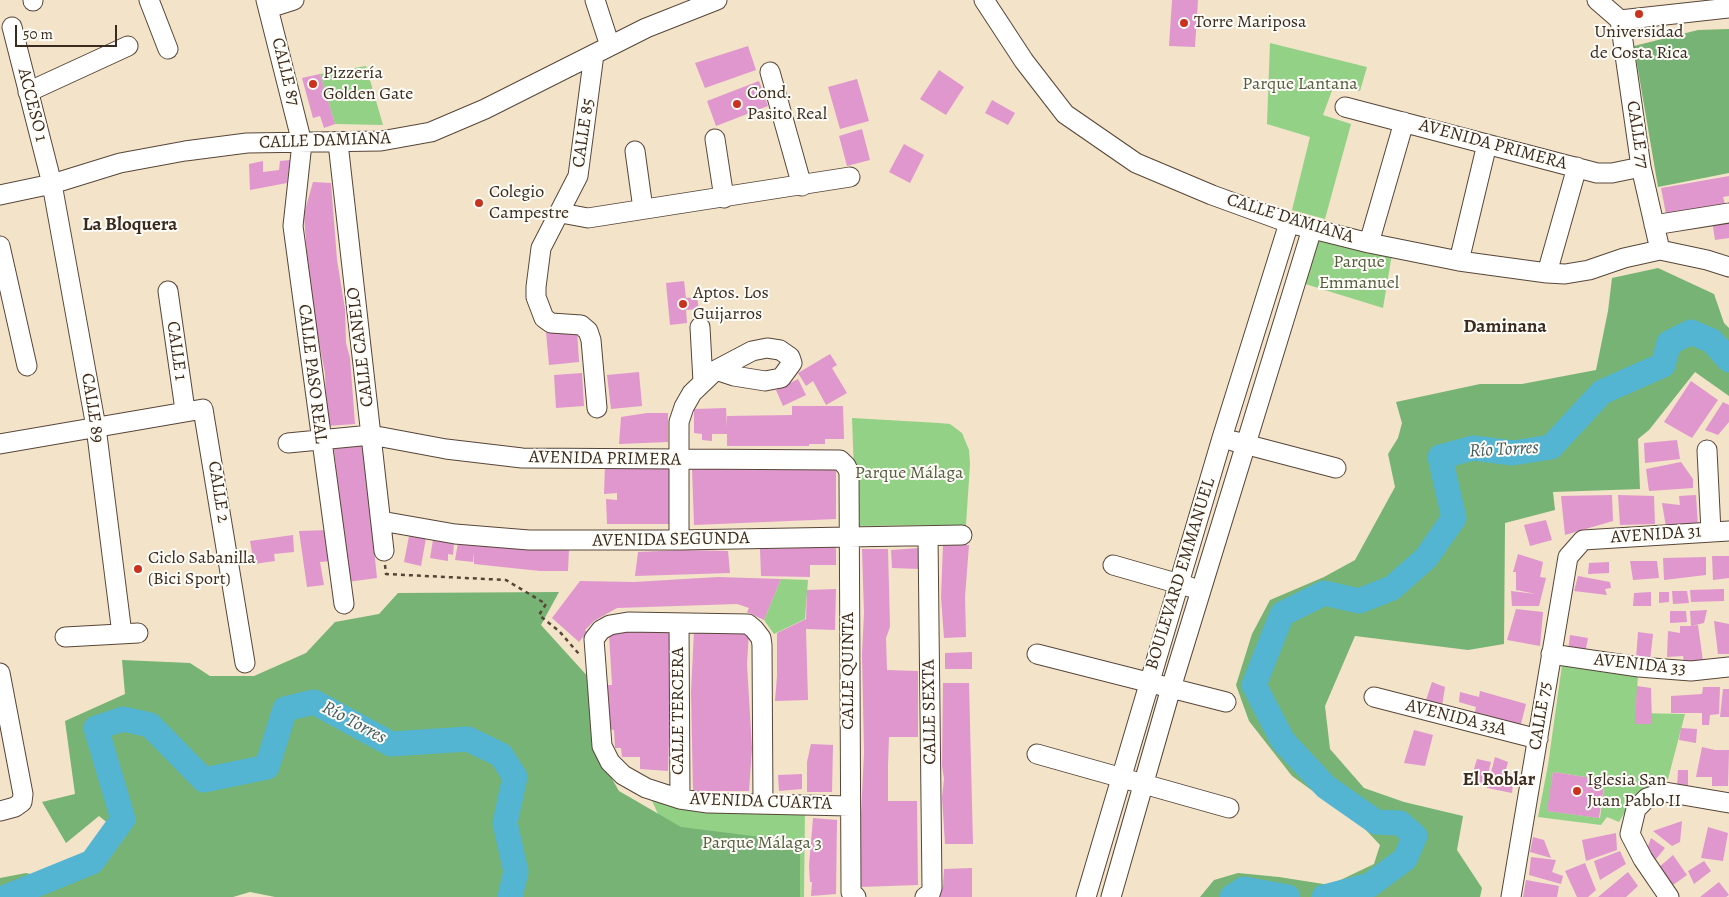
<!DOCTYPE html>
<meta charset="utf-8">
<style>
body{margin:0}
#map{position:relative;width:1729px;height:897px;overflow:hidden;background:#f3e3c9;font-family:Alegreya,serif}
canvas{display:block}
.scale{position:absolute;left:15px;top:25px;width:102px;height:22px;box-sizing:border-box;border:2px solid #3b2a1e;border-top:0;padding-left:6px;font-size:15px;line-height:18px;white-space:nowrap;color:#3b2a1e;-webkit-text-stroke:4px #fdfcf7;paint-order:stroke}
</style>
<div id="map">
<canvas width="1729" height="897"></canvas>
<div class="scale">50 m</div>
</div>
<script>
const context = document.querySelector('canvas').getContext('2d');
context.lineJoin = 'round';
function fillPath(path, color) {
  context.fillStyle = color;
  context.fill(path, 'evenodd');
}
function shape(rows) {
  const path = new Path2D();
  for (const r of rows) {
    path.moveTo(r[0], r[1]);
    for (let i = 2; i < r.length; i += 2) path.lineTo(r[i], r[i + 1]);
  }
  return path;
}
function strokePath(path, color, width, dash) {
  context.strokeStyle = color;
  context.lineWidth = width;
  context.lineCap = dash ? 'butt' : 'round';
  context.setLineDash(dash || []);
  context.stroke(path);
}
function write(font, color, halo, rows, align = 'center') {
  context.font = font + ' Alegreya,serif';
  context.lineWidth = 4;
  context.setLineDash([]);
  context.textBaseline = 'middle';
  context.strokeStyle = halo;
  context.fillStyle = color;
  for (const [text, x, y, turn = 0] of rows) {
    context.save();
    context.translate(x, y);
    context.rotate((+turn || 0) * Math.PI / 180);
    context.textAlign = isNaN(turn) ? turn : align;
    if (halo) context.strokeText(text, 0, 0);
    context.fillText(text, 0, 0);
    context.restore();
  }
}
fillPath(shape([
 [1270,43,1367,67,1360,91,1334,85,1323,115,1351,124,1325,219,1292,210,1310,137,1267,124],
 [366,66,383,125,335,124,320,74],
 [1317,237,1392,254,1383,308,1302,283],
 [852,418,939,423,950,424,962,433,969,450,970,464,966,525,856,526],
 [781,579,808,580,805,619,774,634,764,620],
 [1562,665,1638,673,1636,713,1685,714,1668,779,1635,795,1619,822,1607,817,1601,825,1538,817,1548,765],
 [1553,772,1605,780,1600,818,1548,811],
 [646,788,805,806,804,897,775,897,672,844]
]), '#93d187');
fillPath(shape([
 [1729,29,1729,173,1658,187,1634,46,1698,30],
 [1658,268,1714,294,1724,323,1729,328,1729,396,1695,372,1649,430,1638,439,1640,489,1553,492,1555,510,1505,523,1504,644,1468,650,1355,636,1325,706,1330,749,1364,788,1404,802,1463,816,1457,850,1482,888,1480,897,1200,897,1214,880,1238,873,1279,877,1330,885,1374,864,1380,845,1365,829,1292,776,1249,721,1236,685,1252,634,1270,600,1324,577,1355,560,1395,487,1388,454,1398,438,1402,423,1396,402,1480,384,1522,384,1596,370,1608,311,1612,278],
 [559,592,541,625,591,680,596,751,619,791,681,827,800,842,800,897,275,897,250,892,233,897,0,897,0,878,26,873,43,877,71,860,101,870,125,837,99,816,66,843,42,802,75,794,65,721,125,694,122,660,190,663,210,676,254,676,306,653,335,622,379,614,398,593]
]), '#76b374');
strokePath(shape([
 [6,897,92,862,123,819,96,728,123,719,150,725,204,780,267,767,285,709,314,702,391,744,468,739,501,755,515,777,505,823,516,872,510,897],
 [1232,897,1244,889,1288,897],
 [1324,897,1370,885,1405,859,1415,836,1400,823,1376,822,1326,787,1283,741,1254,685,1282,614,1324,593,1359,601,1392,588,1426,558,1454,518,1440,457,1473,448,1513,453,1551,447,1602,392,1663,365,1669,343,1691,332,1712,341,1729,360]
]), '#53b5d2', 25);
fillPath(shape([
 [1172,0,1198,0,1195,47,1169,46],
 [748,46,756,70,705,88,695,63],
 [939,70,964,87,946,115,920,99],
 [320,74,335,124,324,128,320,116,313,118,302,78],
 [857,79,869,121,840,129,828,87],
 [759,81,768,106,716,126,707,101],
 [992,100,1015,113,1008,125,985,113],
 [862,129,870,160,847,166,839,136],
 [904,144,924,155,910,183,889,172],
 [290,160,287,183,250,190,249,164,263,161,263,172,279,170,280,161],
 [1729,176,1729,196,1723,197,1725,204,1666,214,1661,188],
 [313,182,331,183,337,260,345,309,346,343,350,358,355,424,327,426,325,373,310,295,305,229,304,214],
 [1729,217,1729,238,1715,240,1712,220],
 [684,281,686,298,697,297,699,309,686,310,687,323,670,325,666,283],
 [577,329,579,362,549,365,546,332],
 [830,354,837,365,832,368,847,393,826,405,813,381,806,386,798,373],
 [639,372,642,406,611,409,607,375],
 [582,373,584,406,556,408,554,375],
 [798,379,806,395,783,406,776,390],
 [1691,381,1718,400,1692,438,1664,422],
 [1723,402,1729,405,1729,422,1718,435,1705,430],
 [792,406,843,406,844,439,825,439,825,444,809,444,809,446,727,446,727,434,712,434,712,441,702,440,702,434,694,433,694,409,726,408,727,428,727,416,792,415],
 [647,413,668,413,668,442,619,444,621,417],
 [1677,440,1680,459,1645,463,1644,443],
 [363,444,377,578,347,582,334,449],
 [1681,462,1693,479,1693,488,1649,491,1646,469],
 [605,466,670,468,672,524,607,524,606,499,617,500,617,493,604,494],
 [692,468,836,469,836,519,694,525],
 [1612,495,1613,521,1565,535,1561,496],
 [1618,495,1654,496,1655,524,1620,525],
 [1696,495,1698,526,1666,527,1662,503,1680,505,1679,496],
 [1546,520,1552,540,1530,546,1524,525],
 [329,530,332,561,320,562,324,585,307,587,299,531],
 [293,535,294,552,274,554,275,561,254,564,250,541],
 [409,536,426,538,421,566,404,562],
 [433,540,454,543,453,555,448,554,448,561,430,558],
 [458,543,569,549,568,571,540,571,474,564,474,553,473,562,455,560],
 [943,545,969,545,965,597,966,637,944,638,941,597],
 [836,547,836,565,810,565,810,577,761,576,760,549],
 [919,548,920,569,892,568,891,550],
 [862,549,888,549,890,627,886,638,887,670,918,671,918,737,889,737,888,765,888,801,917,801,918,885,860,887,860,835,864,753,862,654,864,613],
 [683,550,728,551,730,573,635,576,638,552],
 [1518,554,1543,562,1540,577,1546,578,1539,606,1512,606,1511,591,1536,594,1516,590,1516,572,1513,572],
 [1712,556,1729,556,1729,578,1713,580],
 [1706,557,1706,575,1664,580,1663,558],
 [1630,561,1657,561,1659,578,1633,580],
 [1609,562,1609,573,1588,574,1589,563],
 [1578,576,1610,582,1611,588,1605,589,1607,595,1574,591],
 [718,577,781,579,764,620,747,612,749,608,737,604,617,608,594,621,585,630,587,632,579,642,552,618,580,581,634,582],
 [836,589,835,630,806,629,808,700,775,701,777,676,777,633,806,619,807,590],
 [1724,589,1724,601,1691,602,1690,590],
 [1672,591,1687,591,1689,603,1673,604],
 [1651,592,1651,606,1633,606,1634,593],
 [1659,592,1669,592,1669,602,1659,603],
 [1516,609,1543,612,1540,646,1507,640],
 [1707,610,1704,623,1691,626,1698,625,1703,661,1684,662,1683,656,1667,657,1668,631,1680,633,1680,626,1691,626,1690,611],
 [1670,611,1686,611,1687,622,1670,623],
 [1714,621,1729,624,1729,654,1718,654],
 [629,631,670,631,669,654,672,654,668,771,640,769,640,757,622,757,621,748,615,748,614,730,608,729,606,685,612,685,609,634],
 [694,631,749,632,747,664,752,748,749,791,693,791,691,692],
 [1638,632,1653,634,1650,661,1636,659],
 [1570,635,1588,638,1585,654,1568,651],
 [972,652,972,669,945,669,945,653],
 [1432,682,1445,687,1442,706,1425,703],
 [943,683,969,683,973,844,945,844,942,797,944,779,942,766],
 [1637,686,1651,688,1652,724,1635,724],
 [1703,687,1720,687,1719,714,1710,715,1709,725,1702,725,1702,713,1671,713,1671,696,1702,694],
 [1723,689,1729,689,1729,717,1720,717],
 [1480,691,1526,704,1520,728,1474,716,1476,707,1459,702,1460,692,1479,697],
 [1681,728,1697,729,1696,743,1679,740],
 [1414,730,1433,735,1425,766,1404,763],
 [811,744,833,745,832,792,807,792,807,762],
 [1702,747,1715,750,1729,750,1728,786,1712,786,1712,777,1696,777],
 [1495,757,1508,762,1505,773,1514,775,1512,793,1487,788],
 [1477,759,1491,762,1485,786,1470,782],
 [1678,770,1688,770,1688,790,1677,789],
 [1553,772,1605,780,1599,818,1547,811],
 [802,774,802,789,779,791,778,775],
 [813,818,837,820,836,894,811,896,812,882,810,882,809,866],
 [1682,821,1680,842,1672,846,1653,831],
 [1708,827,1728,833,1723,861,1701,858],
 [1616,833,1617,850,1586,861,1582,840],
 [1533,837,1544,840,1551,858,1530,852],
 [1651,838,1665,848,1656,859,1646,852],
 [1620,851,1626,864,1600,880,1594,861],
 [1673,855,1687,875,1673,885,1658,868],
 [1531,857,1556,860,1552,872,1563,876,1561,884,1529,875],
 [1704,861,1711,871,1694,884,1688,871],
 [1585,863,1596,890,1588,897,1577,897,1565,871],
 [972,868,972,897,938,897,943,886,944,869],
 [1628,872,1638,886,1626,897,1598,897],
 [1526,880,1559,886,1557,897,1523,897],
 [1719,882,1729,895,1726,897,1700,897]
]), '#df97cd');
const minor = shape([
 [33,0,33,1],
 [149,0,168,49],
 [266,0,302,143,293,226,344,604],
 [595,0,610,46],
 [984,0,1024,61,1065,114,1136,163,1212,195,1289,223,1369,243,1459,261,1547,273,1565,274,1589,270,1624,258,1660,250,1707,260,1729,267],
 [1597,0,1620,20,1729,8],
 [269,8,294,0],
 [1620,20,1641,167,1660,250],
 [12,27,52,184,96,427,122,634],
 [594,54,578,176,541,248,536,287,536,297,544,318,551,323,581,325,588,331,591,340,597,408],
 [770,72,802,186],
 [28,92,128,46],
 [1345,107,1597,173,1612,173,1641,167],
 [715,139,724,198],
 [338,143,384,551],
 [635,151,643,209],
 [0,195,52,184,120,163,185,151,247,143,381,141,431,132,485,109,646,28,717,0],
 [561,213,588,218,850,177],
 [1654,225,1729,213],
 [1369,243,1404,122],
 [0,246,27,366],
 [1459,261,1487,144],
 [1547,273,1577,167],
 [168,291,185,410],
 [700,327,703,382],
 [1233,441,1336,468],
 [288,443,371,435,446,449,522,458,840,460,846,466,849,472,851,886,851,892,856,897],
 [0,444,203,409,245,663],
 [1707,450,1711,532],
 [381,521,455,534,529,540,679,540,962,535],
 [679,540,679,422,684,407,692,393,716,370,734,376,765,381,781,378,792,363,790,357,780,350,767,348,752,351,716,370],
 [1113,565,1190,587],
 [679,623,680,799],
 [65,637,138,633],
 [1037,654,1226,702],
 [1551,654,1639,667,1691,671,1729,667],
 [0,673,23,794,22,802,15,807,0,811],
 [1374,697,1538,739],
 [1037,754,1229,808],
 [763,803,762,645,761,638,754,629,748,624,628,622,610,625,601,630,594,639,602,746,610,762,623,775,646,788,680,799,708,803,850,806],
 [925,897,930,894,932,888,928,536],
 [1086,897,1222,438,1289,223],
 [1111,897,1171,688,1312,229],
 [1511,897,1568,557,1583,540,1729,531],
 [1669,897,1643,859,1630,834,1636,809,1647,798,1665,792,1729,803]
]);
strokePath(minor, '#574638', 21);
strokePath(shape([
 [385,565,386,574,506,580,546,604,539,615,559,631,579,654],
 [1602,803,1620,807]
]), '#574638', 2.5, [4, 4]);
strokePath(minor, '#fff', 19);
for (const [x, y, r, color] of [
 [1639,14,5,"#c8321e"],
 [1184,23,5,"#c8321e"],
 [313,84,5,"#c8321e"],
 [737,104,5,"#c8321e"],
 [479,203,5,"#c8321e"],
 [683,304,5,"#c8321e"],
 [138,569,5,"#c8321e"],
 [1577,791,5,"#c8321e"]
]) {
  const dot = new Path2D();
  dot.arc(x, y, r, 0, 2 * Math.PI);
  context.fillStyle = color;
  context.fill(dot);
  strokePath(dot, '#fdfcf7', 2);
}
write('18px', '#3b2a1e', '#fdfcf7', [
 ["Torre Mariposa",1194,23],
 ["Universidad",1639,33,"center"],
 ["de Costa Rica",1639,54,"center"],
 ["Pizzería",323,74],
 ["Golden Gate",323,95],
 ["Cond.",747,94],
 ["Pasito Real",747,115],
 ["Colegio",489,193],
 ["Campestre",489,214],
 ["Aptos. Los",693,294],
 ["Guijarros",693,315],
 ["Ciclo Sabanilla",148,559],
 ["(Bici Sport)",148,580],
 ["Iglesia San",1587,781],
 ["Juan Pablo II",1587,802]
], 'left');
write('18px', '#3b2a1e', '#fdfcf7', [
 ["CALLE 87",285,72,76],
 ["ACCESO 1",32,105,76],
 ["CALLE 85",584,133,-82],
 ["CALLE 77",1637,135,81],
 ["CALLE DAMIANA",325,141,-2],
 ["AVENIDA PRIMERA",1493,145,15],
 ["CALLE DAMIANA",1290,219,17],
 ["CALLE CANELO",361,347,-97],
 ["CALLE 1",176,351,82],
 ["CALLE PASO REAL",312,374,83],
 ["CALLE 89",92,408,81],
 ["AVENIDA PRIMERA",605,459,1],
 ["CALLE 2",218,492,81],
 ["AVENIDA 31",1656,535,-4],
 ["AVENIDA SEGUNDA",671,540,-1],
 ["BOULEVARD EMMANUEL",1181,574,-73],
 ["AVENIDA 33",1640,665,6],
 ["CALLE QUINTA",849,671,-90],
 ["CALLE TERCERA",679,711,-90],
 ["CALLE SEXTA",930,712,-91],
 ["CALLE 75",1541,716,-81],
 ["AVENIDA 33A",1456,718,14],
 ["AVENIDA CUARTA",761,802,2]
]);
write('18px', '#555c3e', '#fdfcf7', [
 ["Parque Lantana",1300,85],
 ["Parque",1359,263],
 ["Emmanuel",1359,284],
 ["Parque Málaga",909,474],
 ["Parque Málaga 3",762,844]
]);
write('bold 19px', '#3b2a1e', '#fdfcf7', [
 ["La Bloquera",130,225],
 ["Daminana",1505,327],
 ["El Roblar",1499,780]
]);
write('italic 19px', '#435b5d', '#fdfcf7', [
 ["Río Torres",1504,450,-3],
 ["Río Torres",354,723,28]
]);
</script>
